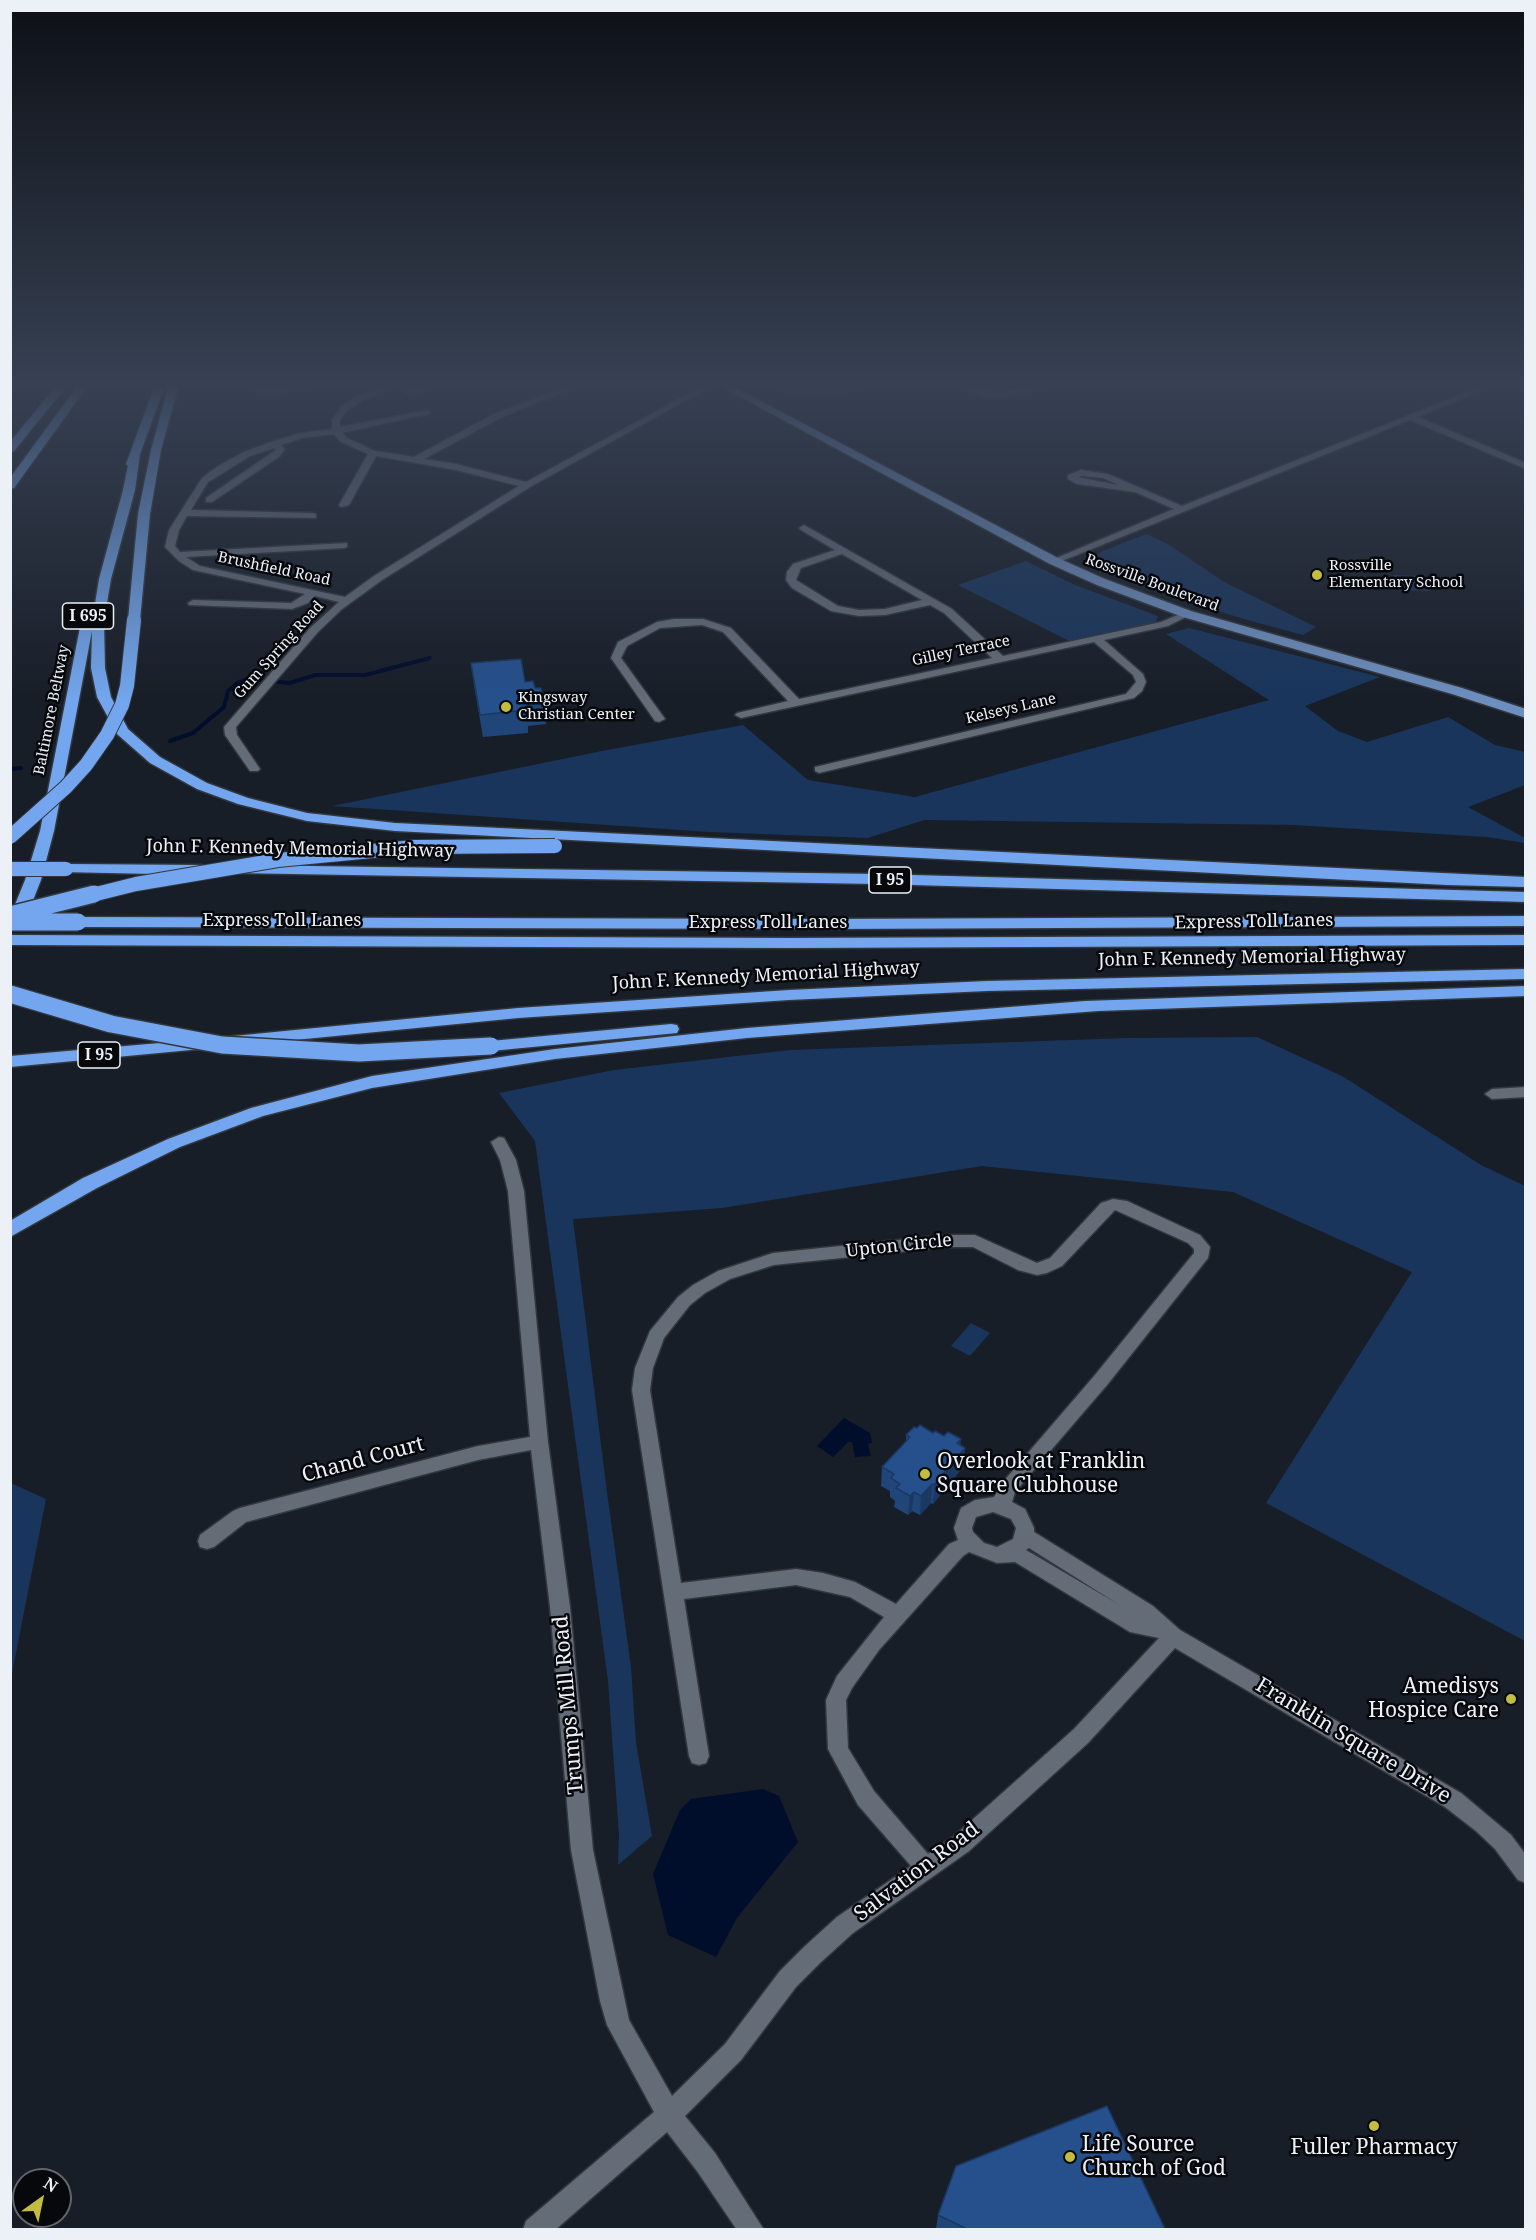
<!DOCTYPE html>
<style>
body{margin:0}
#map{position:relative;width:1536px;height:2240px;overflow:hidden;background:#181e28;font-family:"Noto Serif",serif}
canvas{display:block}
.frame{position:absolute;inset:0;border:12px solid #ecf1f7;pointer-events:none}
.north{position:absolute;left:12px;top:2168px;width:60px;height:60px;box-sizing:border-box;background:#06080c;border:2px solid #62656a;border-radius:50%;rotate:33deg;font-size:16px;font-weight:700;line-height:24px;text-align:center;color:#ecf1f7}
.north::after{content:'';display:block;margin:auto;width:21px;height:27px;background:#c2bd3f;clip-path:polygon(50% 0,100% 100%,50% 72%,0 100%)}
</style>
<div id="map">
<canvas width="1536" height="2240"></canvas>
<div class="frame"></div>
<div class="north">N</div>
</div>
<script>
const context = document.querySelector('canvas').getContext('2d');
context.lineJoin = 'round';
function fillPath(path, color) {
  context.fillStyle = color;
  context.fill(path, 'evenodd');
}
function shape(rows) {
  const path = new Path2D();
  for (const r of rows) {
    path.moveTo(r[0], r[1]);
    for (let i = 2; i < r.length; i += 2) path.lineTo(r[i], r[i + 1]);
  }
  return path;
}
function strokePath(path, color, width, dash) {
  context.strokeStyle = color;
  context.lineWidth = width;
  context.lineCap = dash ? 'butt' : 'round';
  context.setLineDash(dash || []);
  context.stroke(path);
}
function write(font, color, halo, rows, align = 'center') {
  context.font = font + ' "Noto Serif",serif';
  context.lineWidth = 5;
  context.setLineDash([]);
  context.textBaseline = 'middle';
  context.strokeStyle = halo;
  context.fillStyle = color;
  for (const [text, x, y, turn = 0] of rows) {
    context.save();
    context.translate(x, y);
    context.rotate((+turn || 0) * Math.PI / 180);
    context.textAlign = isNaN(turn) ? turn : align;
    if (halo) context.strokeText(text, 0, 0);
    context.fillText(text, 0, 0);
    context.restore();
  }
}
fillPath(shape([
 [1146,534,1168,544,1224,582,1316,627,1303,635,1244,619,1176,598,1106,571,1097,560,1097,555,1103,551],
 [1026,561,1075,585,1158,616,1154,626,1071,642,958,585],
 [1393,575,1425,576,1431,591,1399,590],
 [1189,628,1380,677,1305,706,1338,731,1367,742,1448,717,1495,745,1525,752,1525,785,1468,807,1525,838,1525,843,1487,837,1294,825,924,820,868,838,709,832,332,806,602,751,743,725,808,780,915,797,1269,700,1166,634],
 [1257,1037,1342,1076,1481,1165,1525,1186,1525,1641,1266,1503,1412,1272,1233,1192,982,1166,722,1208,573,1219,606,1485,631,1667,636,1743,652,1836,618,1865,619,1835,608,1681,535,1141,499,1093,614,1070,790,1050,1128,1038],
 [971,1323,990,1333,970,1356,951,1346],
 [11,1483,46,1499,11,1679]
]), '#19355c');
fillPath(shape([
 [766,388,876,388,843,401,811,404,787,399],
 [844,1418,870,1433,872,1443,868,1444,871,1456,855,1457,852,1442,848,1442,833,1457,817,1446],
 [763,1789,779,1796,798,1842,737,1918,716,1957,668,1935,653,1874,680,1810,691,1799]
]), '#000d2b');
strokePath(shape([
 [170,741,193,733,224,707,228,691,237,683,247,679,290,683,315,675,365,675,430,658],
 [10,769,21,768]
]), '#000d2b', 4);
const minor = shape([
 [249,388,315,388,311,390,263,393,249,388],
 [384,388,395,388,363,400,346,411,340,420,340,427,428,410,432,413,342,433,347,438,375,451,414,457,494,414,563,388,573,388,500,418,424,459,456,464,526,482,699,388,708,388,530,487,382,580,342,609,318,632,236,727,237,735,260,769,258,771,250,771,225,735,224,727,310,628,339,602,315,596,308,603,292,609,189,605,188,603,193,600,291,603,305,594,193,570,179,561,165,547,169,530,202,478,218,466,244,452,271,442,300,433,332,429,332,420,340,407,357,396,384,388],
 [334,434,341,442,368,454,339,505,341,507,349,505,376,456,456,470,519,486,374,576,345,597,200,566,186,557,344,548,347,547,347,543,180,552,175,546,179,530,187,516,316,518,316,514,313,513,191,510,208,482,250,456,274,448,276,450,206,498,206,502,212,502,280,456,285,449,281,445,302,438,334,434],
 [419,388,432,388,410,394,406,392,419,388],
 [976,388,994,388,986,391,997,392,1036,388,1055,388,997,398,965,391,976,388],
 [1477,388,1487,388,1418,417,1526,463,1526,469,1410,420,1057,563,1049,561,1174,509,1135,492,1077,484,1068,479,1068,475,1081,470,1108,474,1182,506,1477,388],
 [1082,476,1103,478,1118,485,1078,477,1082,476],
 [804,525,952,609,1003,656,1161,622,1187,611,1192,614,1168,626,1104,640,1143,674,1146,682,1142,691,1134,698,819,773,815,771,815,767,1126,694,1136,682,1133,675,1094,642,741,718,735,715,737,713,788,701,723,632,702,625,660,628,627,646,621,658,665,719,659,722,655,721,611,658,618,642,657,622,674,619,703,619,731,628,799,699,992,658,944,613,930,605,885,615,859,616,831,611,792,588,786,580,787,572,793,564,835,550,801,530,799,528,804,525],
 [842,554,922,600,885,609,859,610,838,606,796,580,801,568,842,554],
 [1526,1087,1526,1097,1492,1099,1485,1094,1492,1089,1526,1087],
 [499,1137,504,1138,516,1160,524,1191,548,1442,570,1607,593,1850,629,2020,672,2096,725,2044,780,1971,804,1947,837,1917,911,1866,858,1805,828,1749,826,1700,837,1676,884,1617,850,1597,796,1585,684,1599,709,1756,706,1763,699,1765,692,1763,689,1756,632,1390,635,1368,650,1331,678,1297,693,1285,718,1271,773,1253,947,1235,975,1235,1037,1263,1050,1258,1101,1203,1113,1199,1127,1201,1200,1235,1210,1247,1208,1258,1107,1385,1015,1492,1012,1502,1025,1509,1034,1528,1034,1532,1153,1606,1180,1630,1461,1793,1511,1835,1526,1855,1526,1883,1518,1880,1495,1849,1476,1831,1445,1807,1175,1648,1088,1743,969,1851,853,1933,820,1963,796,1987,741,2060,685,2116,715,2153,764,2230,737,2230,697,2171,667,2132,555,2230,523,2230,526,2221,654,2112,607,2025,600,2001,571,1850,550,1607,531,1450,478,1460,246,1522,214,1547,207,1549,200,1547,198,1541,200,1535,233,1511,240,1508,478,1446,530,1437,508,1191,500,1160,491,1142,499,1137],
 [1115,1210,1188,1243,1194,1249,1194,1253,1095,1375,1003,1482,994,1497,975,1500,961,1508,954,1528,958,1540,949,1544,896,1604,855,1582,823,1573,796,1569,681,1583,650,1390,653,1368,664,1338,690,1305,705,1293,730,1279,774,1265,947,1247,973,1247,1018,1270,1037,1275,1047,1273,1062,1266,1115,1210],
 [993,1512,1011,1519,1016,1528,1013,1539,997,1547,984,1543,973,1532,972,1528,976,1517,993,1512],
 [1029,1548,1118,1604,1026,1550,1029,1548],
 [969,1552,997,1563,1015,1562,1130,1632,1159,1638,1074,1729,953,1837,928,1854,874,1791,848,1748,846,1700,852,1688,879,1650,963,1556,969,1552]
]);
const major = shape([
 [724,388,736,388,1058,558,1105,579,1191,611,1462,688,1526,709,1526,718,1452,694,1183,617,1097,585,1050,564,724,388]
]);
const highway = shape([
 [55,388,65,388,14,451,10,452,10,442,55,388],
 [76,388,86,388,14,488,10,489,10,478,76,388],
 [154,388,164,388,140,454,135,490,111,579,104,621,105,668,111,697,128,729,160,757,207,783,248,798,307,813,395,823,1526,877,1526,887,1447,885,395,831,307,821,238,804,197,789,150,763,117,734,97,697,91,668,92,631,54,831,41,880,23,926,21,929,10,930,10,917,25,880,40,831,83,612,89,608,94,610,99,579,123,490,128,466,126,464,154,388],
 [168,388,178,388,161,450,150,514,140,620,134,624,128,620,138,514,151,450,168,388],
 [66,864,202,865,210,870,202,875,61,872,58,869,66,864],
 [239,865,877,874,1526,892,1526,902,877,884,234,873,231,870,239,865],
 [1526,916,1526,926,826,929,78,927,70,922,78,917,826,919,1526,916],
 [10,935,791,938,1526,935,1526,945,791,948,10,945,10,935],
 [1526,969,1526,979,987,991,789,1000,518,1018,234,1046,228,1045,225,1041,228,1037,234,1036,518,1008,789,990,987,981,1526,969],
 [1526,986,1526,996,1098,1011,747,1038,555,1059,372,1088,263,1116,180,1147,97,1188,10,1237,10,1221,83,1178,168,1139,251,1108,372,1076,555,1049,747,1028,1085,1001,1526,986],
 [671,1024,677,1025,679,1029,677,1033,491,1051,485,1050,482,1046,485,1042,491,1041,671,1024],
 [206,1039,212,1040,215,1044,212,1048,10,1067,10,1056,206,1039]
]);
strokePath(minor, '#32373e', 3);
strokePath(major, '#32373e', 3);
strokePath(highway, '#32373e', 3);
fillPath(minor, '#646c78');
fillPath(major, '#6d8fbf');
fillPath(highway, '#73a6ee');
const highwayBridgeFar1 = shape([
 [10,837,66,787,86,765,107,735,122,705,127,686,134,620],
 [10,869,66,869],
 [88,896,136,884,278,860,414,847,555,846]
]);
const highwayBridge = shape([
 [10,915,94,894],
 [10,922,78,922],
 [10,994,111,1024,222,1045,359,1053,491,1046]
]);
strokePath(highwayBridgeFar1, '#32373e', 16, []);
strokePath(highwayBridge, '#32373e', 20, []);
strokePath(highwayBridgeFar1, '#73a6ee', 14);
strokePath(highwayBridge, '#73a6ee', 17);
fillPath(shape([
 [471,663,535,688,544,702,546,724,528,726,528,733,483,737,474,685],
 [917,1428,933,1433,961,1439,960,1445,965,1448,963,1467,933,1504,931,1503,920,1515,912,1511,908,1515,894,1507,895,1501,890,1497,890,1491,881,1486,882,1467,906,1442,906,1435],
 [938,2215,1165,2229,936,2229]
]), '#204578');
fillPath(shape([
 [961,1439,959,1455,965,1448,963,1467,933,1504,934,1485,957,1443],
 [932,1484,931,1503,920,1515,921,1496],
 [914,1492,912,1511,908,1515,910,1496]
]), '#1a3862');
const building = shape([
 [521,659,525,682,533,681,535,688,541,688,544,702,525,704,526,710,480,715,471,663,521,659],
 [920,1425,933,1433,935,1431,944,1436,948,1432,961,1439,957,1443,965,1448,934,1485,932,1484,921,1496,914,1492,910,1496,896,1488,900,1484,891,1478,894,1474,882,1467,910,1437,906,1435,914,1427,917,1428,920,1425],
 [1107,2106,1165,2229,967,2229,938,2215,956,2166,1107,2106]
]);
fillPath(building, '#25508c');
strokePath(building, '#1a3862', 1.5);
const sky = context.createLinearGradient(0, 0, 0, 701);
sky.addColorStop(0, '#0d1016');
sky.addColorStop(0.55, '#374153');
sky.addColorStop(1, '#37415300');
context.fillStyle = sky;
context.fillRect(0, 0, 1536, 701);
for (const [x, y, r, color] of [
 [1317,575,6,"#c2bd3f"],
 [506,707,6,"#c2bd3f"],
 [925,1474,6,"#c2bd3f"],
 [1511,1699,6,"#c2bd3f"],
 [1374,2126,6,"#c2bd3f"],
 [1070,2157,6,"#c2bd3f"]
]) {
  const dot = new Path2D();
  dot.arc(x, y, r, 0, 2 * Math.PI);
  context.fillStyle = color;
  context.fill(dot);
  strokePath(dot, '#06080c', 2);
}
write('15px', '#ecf1f7', '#06080c', [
 ["Rossville",1329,566],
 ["Elementary School",1329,583],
 ["Kingsway",518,698],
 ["Christian Center",518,715]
], 'left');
write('15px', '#ecf1f7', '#06080c', [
 ["Brushfield Road",274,569,12],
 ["Rossville Boulevard",1152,583,20],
 ["Gum Spring Road",279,650,-48],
 ["Gilley Terrace",961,651,-12],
 ["Kelseys Lane",1011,709,-13],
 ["Baltimore Beltway",52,710,-79]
]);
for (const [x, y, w] of [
 [88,616,51],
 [890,880,42],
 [99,1055,42]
]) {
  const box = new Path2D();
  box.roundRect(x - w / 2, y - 13, w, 26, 4.5);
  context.fillStyle = '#06080c';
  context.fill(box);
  strokePath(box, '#ecf1f7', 1.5);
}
write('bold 16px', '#ecf1f7', null, [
 ["I 695",88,616],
 ["I 95",890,880],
 ["I 95",99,1055]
]);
write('18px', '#ecf1f7', '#06080c', [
 ["John F. Kennedy Memorial Highway",300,849,1],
 ["Express Toll Lanes",282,921],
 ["Express Toll Lanes",1254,922,-1],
 ["Express Toll Lanes",768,923],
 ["John F. Kennedy Memorial Highway",1252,958,-1],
 ["John F. Kennedy Memorial Highway",766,976,-3],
 ["Upton Circle",899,1246,-6]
]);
write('21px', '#ecf1f7', '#06080c', [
 ["Chand Court",363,1460,-15],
 ["Trumps Mill Road",569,1705,-95],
 ["Franklin Square Drive",1353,1741,31],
 ["Salvation Road",917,1872,-37]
]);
write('21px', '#ecf1f7', '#06080c', [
 ["Overlook at Franklin",937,1462],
 ["Square Clubhouse",937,1486],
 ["Amedisys",1499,1687,"right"],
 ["Hospice Care",1499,1711,"right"],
 ["Life Source",1082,2145],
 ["Church of God",1082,2169],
 ["Fuller Pharmacy",1374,2148,"center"]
], 'left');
</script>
